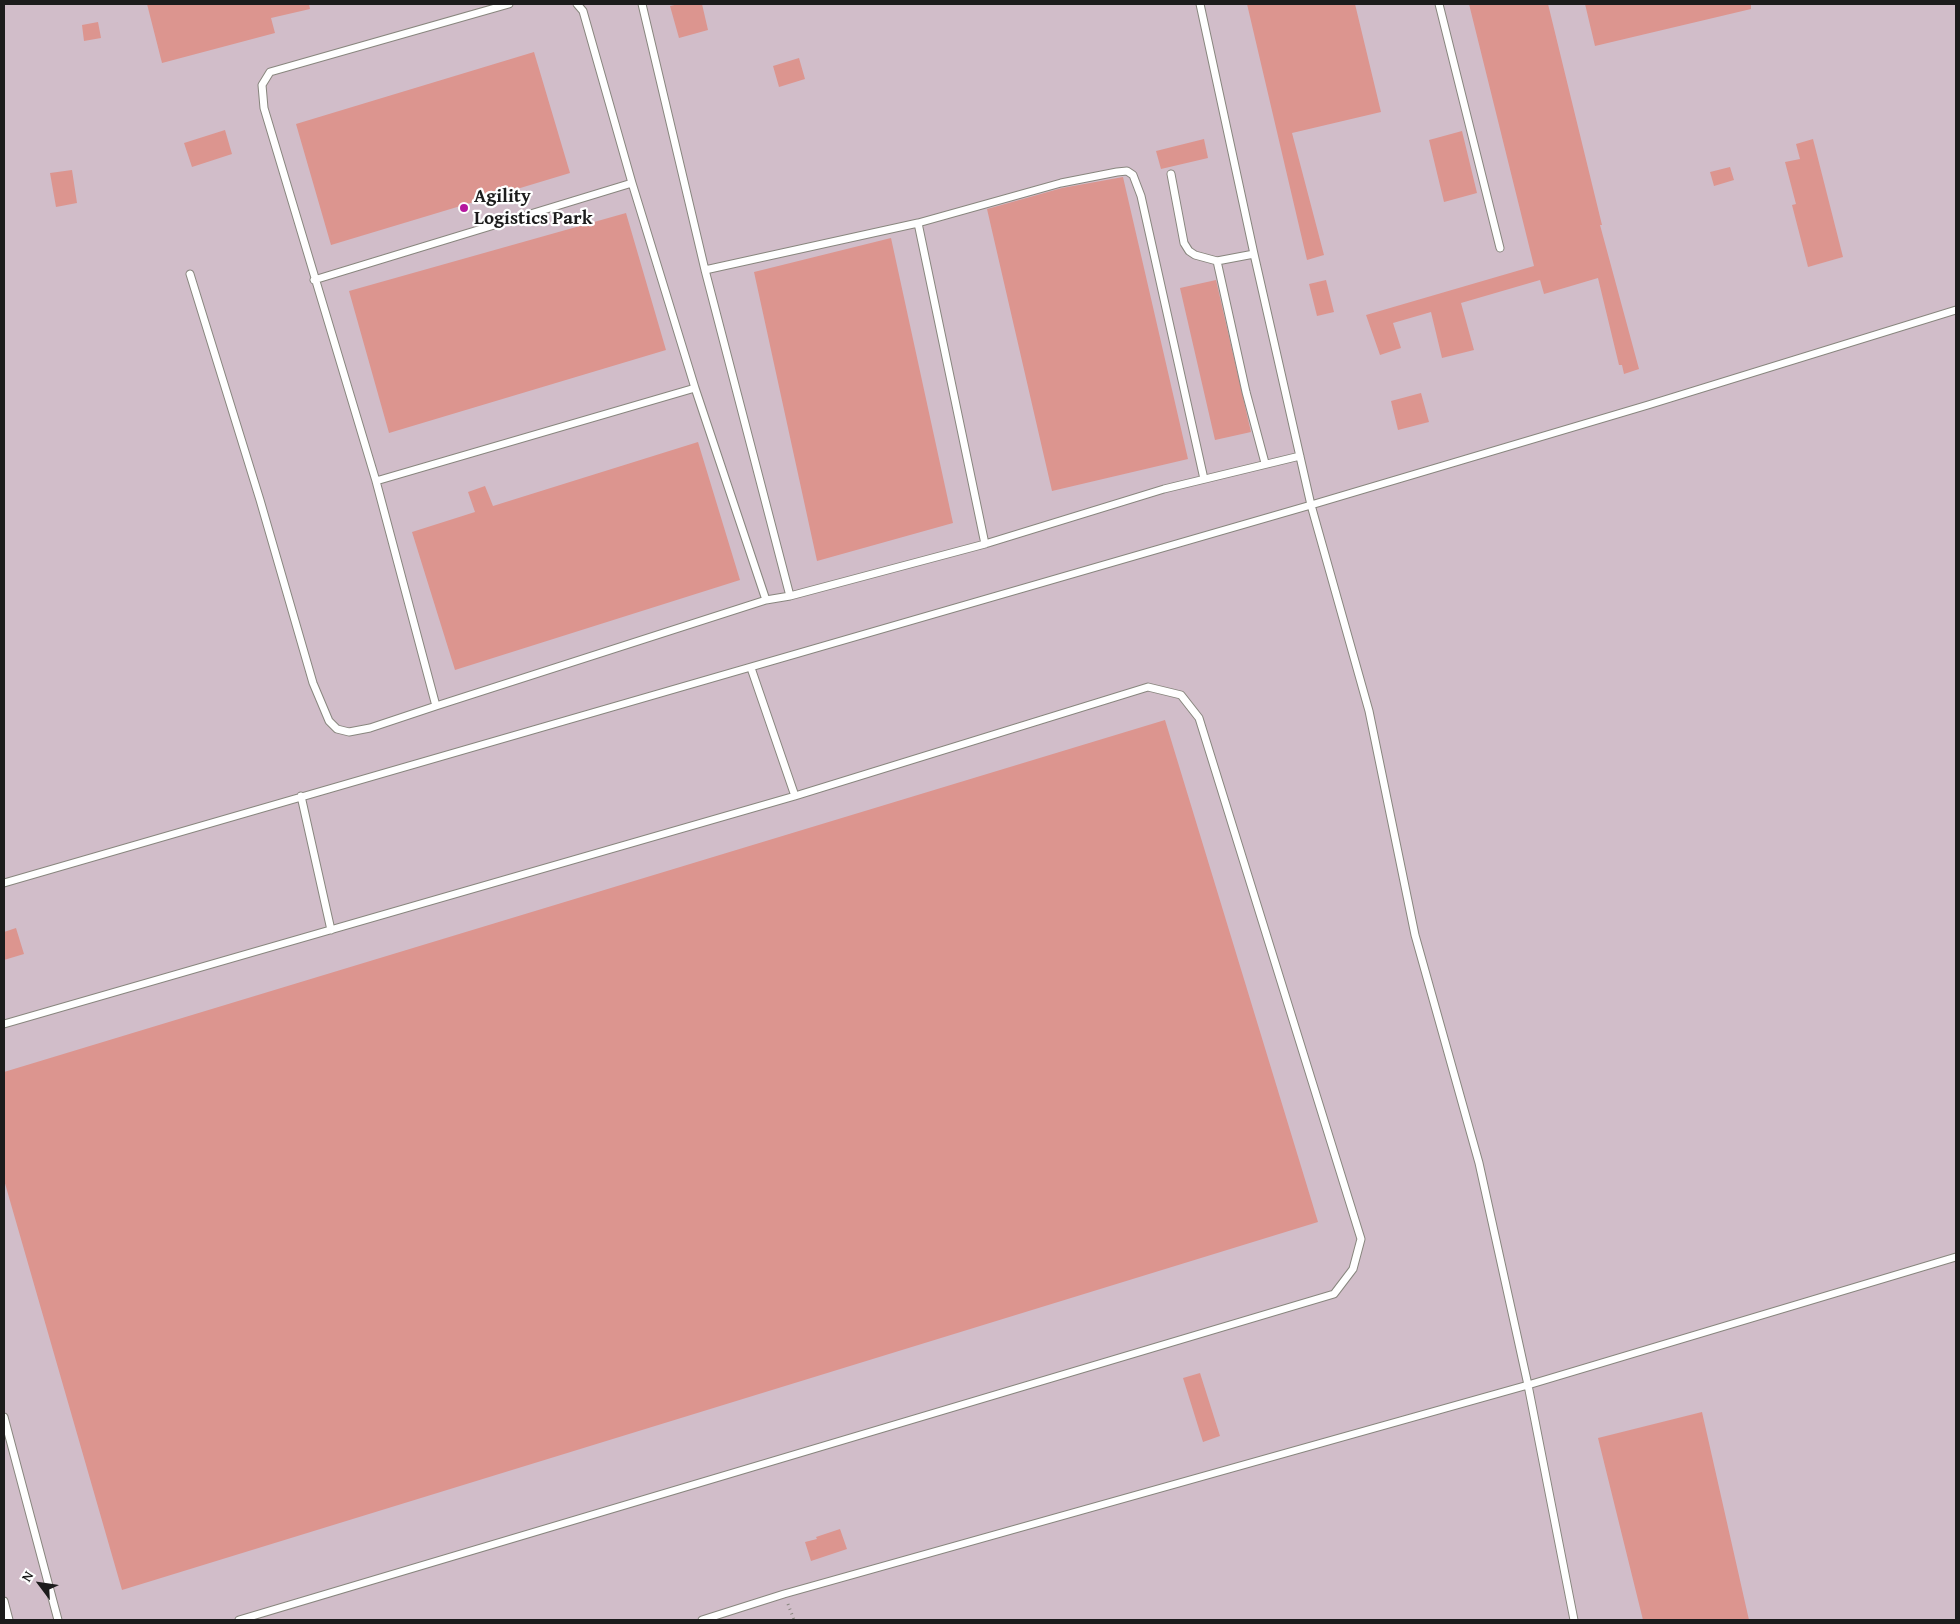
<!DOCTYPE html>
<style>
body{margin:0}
#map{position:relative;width:1960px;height:1624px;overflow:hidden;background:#f4f1e0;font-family:"Gentium Book Plus",serif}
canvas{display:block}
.frame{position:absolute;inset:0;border:5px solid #1c1c1c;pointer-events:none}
.north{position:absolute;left:15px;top:1559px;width:50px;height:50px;-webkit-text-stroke:4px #fff;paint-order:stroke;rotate:301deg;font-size:14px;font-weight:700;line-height:20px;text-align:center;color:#1c1c1c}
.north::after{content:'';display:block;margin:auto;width:18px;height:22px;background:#1c1c1c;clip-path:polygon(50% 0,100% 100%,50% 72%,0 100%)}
</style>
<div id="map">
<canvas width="1960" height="1624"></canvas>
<div class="frame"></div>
<div class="north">N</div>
</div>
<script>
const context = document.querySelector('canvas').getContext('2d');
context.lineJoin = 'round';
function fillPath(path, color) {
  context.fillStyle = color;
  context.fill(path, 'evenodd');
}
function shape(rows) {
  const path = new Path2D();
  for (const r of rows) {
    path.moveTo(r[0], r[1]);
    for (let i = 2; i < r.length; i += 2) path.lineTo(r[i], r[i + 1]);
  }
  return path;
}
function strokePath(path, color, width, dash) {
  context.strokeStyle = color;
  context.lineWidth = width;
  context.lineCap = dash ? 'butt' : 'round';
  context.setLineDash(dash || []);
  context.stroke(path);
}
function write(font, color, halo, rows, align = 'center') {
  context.font = font + ' "Gentium Book Plus",serif';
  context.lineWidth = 4.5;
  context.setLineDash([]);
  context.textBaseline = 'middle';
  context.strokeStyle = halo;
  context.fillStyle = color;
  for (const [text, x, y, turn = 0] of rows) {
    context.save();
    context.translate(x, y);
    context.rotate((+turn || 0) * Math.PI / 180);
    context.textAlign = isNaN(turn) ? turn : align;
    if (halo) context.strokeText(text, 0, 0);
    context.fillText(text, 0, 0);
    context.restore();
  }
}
fillPath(shape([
 [4,4,1956,4,1956,1620,4,1620]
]), '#d1bdc9');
fillPath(shape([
 [147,4,309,4,310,9,271,18,275,33,162,63],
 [679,4,702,4,708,30,679,38,670,6],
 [1247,4,1355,4,1381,112,1292,133,1324,255,1307,260],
 [1469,4,1548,4,1602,225,1600,225,1639,369,1624,374,1622,365,1619,365,1598,278,1544,294,1540,280,1461,303,1474,350,1442,358,1431,312,1393,323,1401,348,1380,355,1366,315,1534,266],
 [1585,4,1751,4,1751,9,1595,46],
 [98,22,101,38,84,41,82,25],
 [534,52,570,173,331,245,296,124],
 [799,58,805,79,779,87,773,66],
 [225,130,232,154,192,167,184,143],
 [1462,131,1477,193,1444,202,1429,140],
 [1204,139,1208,158,1161,169,1156,151],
 [1813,139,1843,257,1808,267,1792,205,1796,204,1785,162,1800,159,1796,144],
 [1730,167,1734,180,1714,186,1710,172],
 [72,170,77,203,56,207,50,173],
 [1123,177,1188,459,1052,491,987,209,1062,188],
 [626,213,666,350,389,433,349,291],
 [891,238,953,523,817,561,754,272],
 [1216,280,1251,432,1215,440,1180,288],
 [1326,280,1334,312,1317,316,1309,284],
 [1421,393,1429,422,1398,430,1391,401],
 [698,442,740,580,455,670,412,532,475,512,468,492,485,486,493,506],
 [1165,720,1318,1222,122,1590,4,1180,4,1072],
 [16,928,24,954,4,960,4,932],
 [1200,1373,1220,1436,1203,1442,1183,1378],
 [1702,1412,1749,1620,1643,1620,1598,1438],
 [840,1529,847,1549,811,1561,805,1542,817,1539,816,1537]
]), '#dc958f');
const lane = shape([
 [509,4,270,72,262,85,264,108,376,481,436,706,766,600,695,388,632,183,583,11,577,4],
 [642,4,705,270],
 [1200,4,1254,254,1311,505,1369,711,1415,935,1479,1163,1528,1385,1574,1620],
 [1439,4,1500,248],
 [1171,174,1184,243,1189,251,1195,255,1217,261],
 [918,223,1061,183,1117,172,1127,171,1133,175,1141,196,1204,479],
 [1254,254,1217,261,1246,392,1265,463],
 [190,274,260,500,313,683,329,721,337,729,349,732,370,728,436,706],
 [314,280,632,183],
 [376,481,695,388],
 [790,596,705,270,918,223,985,544],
 [766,600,790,596,985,544,1164,489,1300,456],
 [301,796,331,930],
 [4,883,1311,505,1648,405,1956,310],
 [4,1024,795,796],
 [4,1417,58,1620],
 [4,1601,9,1620],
 [239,1620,1334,1294,1353,1269,1361,1239,1199,718,1181,695,1148,687,795,796,751,668],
 [702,1620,784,1594,1528,1385,1956,1257]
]);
strokePath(lane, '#88867e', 9);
strokePath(shape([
 [788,1604,794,1620]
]), '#88867e', 3, [1, 4]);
strokePath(lane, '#fff', 7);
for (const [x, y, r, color] of [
 [464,208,5,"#b5179e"]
]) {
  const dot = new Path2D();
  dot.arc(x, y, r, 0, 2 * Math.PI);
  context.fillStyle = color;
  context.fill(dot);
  strokePath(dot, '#fff', 2);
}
write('bold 19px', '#1c1c1c', '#fff', [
 ["Agility",474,197],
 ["Logistics Park",474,219]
], 'left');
</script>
